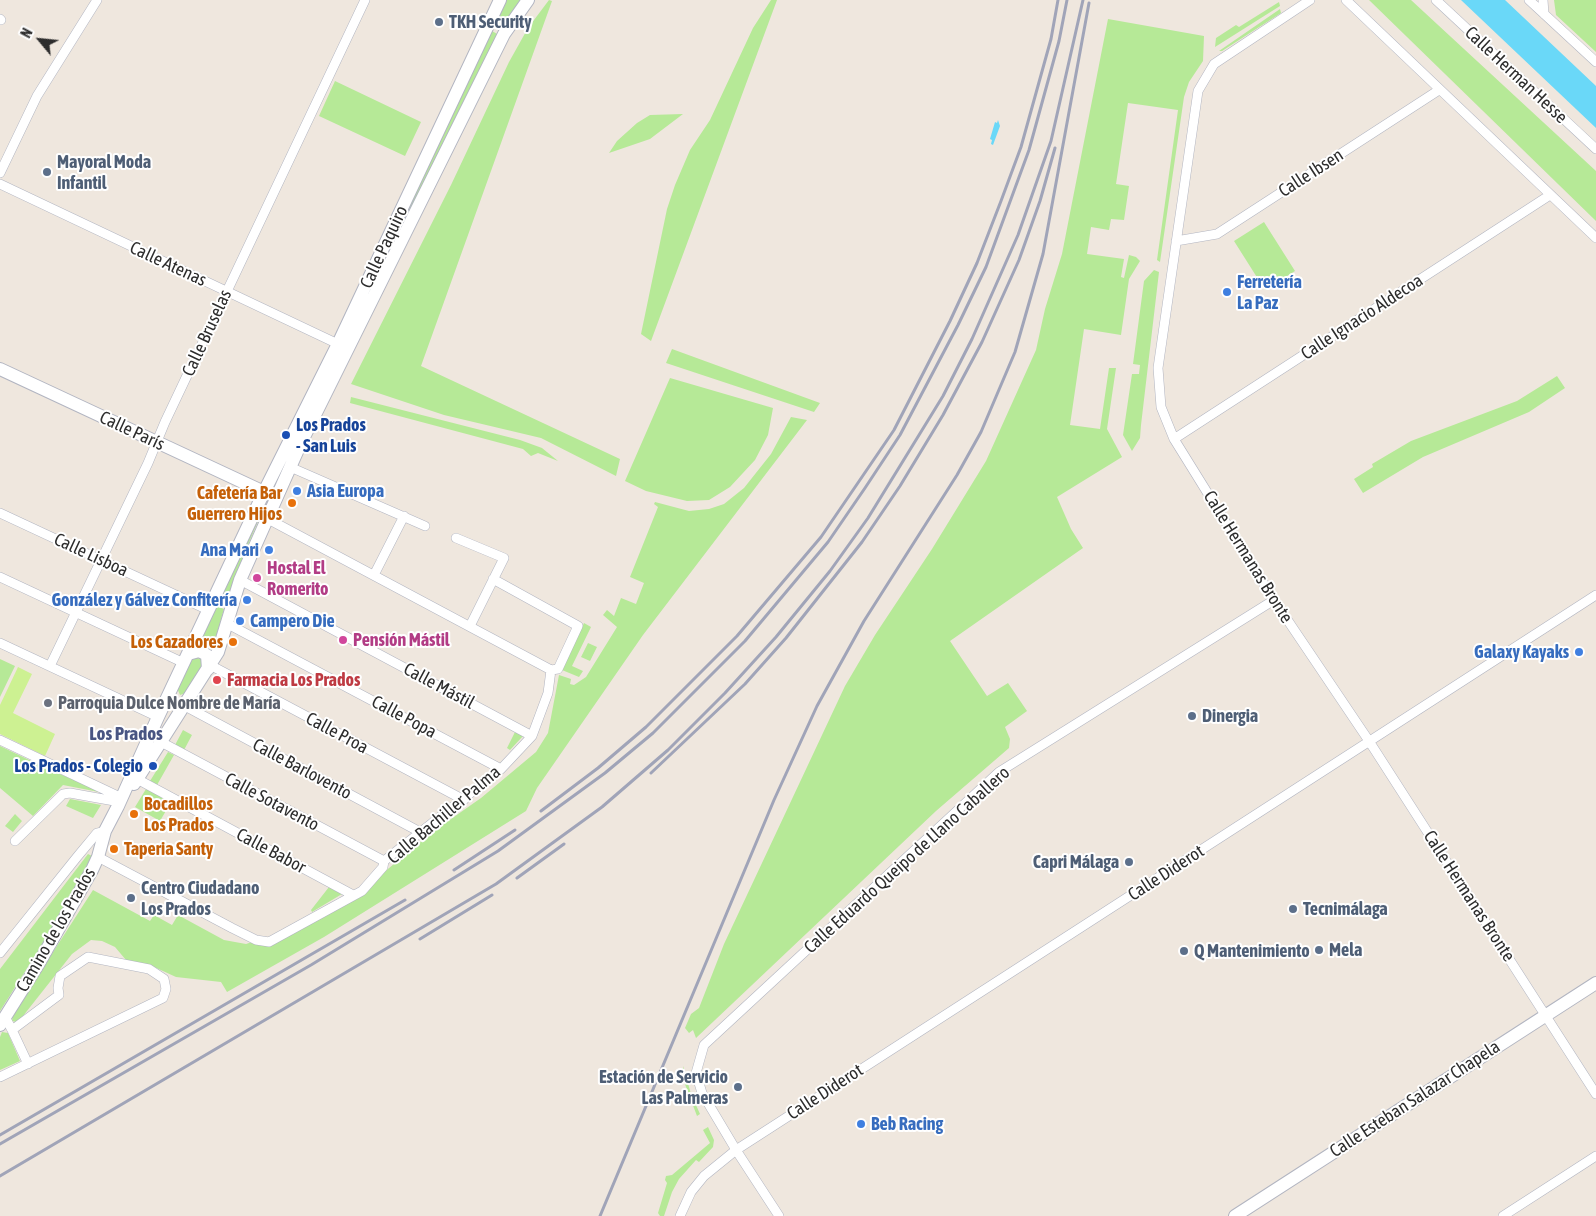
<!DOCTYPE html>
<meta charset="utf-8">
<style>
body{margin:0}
#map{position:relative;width:1596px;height:1216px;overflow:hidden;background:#efe7de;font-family:"Asap Condensed",sans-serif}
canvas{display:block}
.north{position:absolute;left:15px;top:15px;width:50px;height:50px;-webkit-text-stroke:4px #fff;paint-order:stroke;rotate:298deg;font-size:14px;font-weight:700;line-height:20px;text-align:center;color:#2d2d2d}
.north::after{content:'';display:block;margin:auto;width:18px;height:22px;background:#2d2d2d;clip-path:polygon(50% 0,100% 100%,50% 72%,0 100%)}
</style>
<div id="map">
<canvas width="1596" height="1216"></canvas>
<div class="north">N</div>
</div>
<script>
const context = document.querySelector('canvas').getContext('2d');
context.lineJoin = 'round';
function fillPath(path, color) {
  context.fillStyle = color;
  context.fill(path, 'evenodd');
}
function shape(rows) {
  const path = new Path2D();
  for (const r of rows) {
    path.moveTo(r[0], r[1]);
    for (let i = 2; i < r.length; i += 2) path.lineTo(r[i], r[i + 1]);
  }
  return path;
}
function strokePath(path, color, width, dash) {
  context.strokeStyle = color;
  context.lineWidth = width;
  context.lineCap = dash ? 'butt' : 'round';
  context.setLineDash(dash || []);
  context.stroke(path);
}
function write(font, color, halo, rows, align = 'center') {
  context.font = font + ' "Asap Condensed",sans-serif';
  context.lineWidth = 4;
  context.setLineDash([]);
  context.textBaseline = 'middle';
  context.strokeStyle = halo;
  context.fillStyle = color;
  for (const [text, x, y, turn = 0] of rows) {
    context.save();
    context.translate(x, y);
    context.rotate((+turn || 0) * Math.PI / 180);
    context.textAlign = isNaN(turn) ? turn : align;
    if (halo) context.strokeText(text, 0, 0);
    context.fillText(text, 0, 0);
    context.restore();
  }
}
fillPath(shape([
 [505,0,522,0,502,29,495,25],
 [549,0,552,1,421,366,620,459,616,476,541,438,444,415,351,384,451,185,509,62,528,28],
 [771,0,777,0,651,341,641,334,667,209,675,185,690,150,710,120,753,28],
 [1369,0,1411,0,1596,171,1596,221],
 [1554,0,1596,0,1596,52,1556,15],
 [1279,2,1280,6,1215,47,1216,38,1236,25,1239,27],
 [1280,9,1281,13,1222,51,1219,51],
 [1108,19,1204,36,1203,61,1189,82,1184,97,1160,262,1157,260,1178,110,1128,103,1116,184,1129,186,1124,220,1111,219,1109,230,1091,227,1087,254,1124,259,1121,277,1124,278,1129,255,1136,257,1140,261,1129,279,1121,335,1084,329,1070,425,1100,429,1109,368,1116,368,1107,429,1122,457,1057,497,1071,529,1083,548,950,641,987,696,1008,683,1027,711,1005,727,1010,739,1009,748,936,811,696,1038,693,1030,689,1033,685,1028,691,1014,699,1008,724,944,845,686,875,635,932,549,986,461,1036,350,1045,309,1062,254],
 [492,31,499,35,406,225,401,222],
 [335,81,421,122,405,156,319,116],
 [683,114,650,139,609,153,617,141,637,123,650,115],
 [1264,222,1295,271,1265,290,1234,241],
 [1154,270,1159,272,1141,425,1140,438,1132,451,1123,435,1132,374,1139,374,1140,365,1133,364,1144,281],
 [672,349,820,403,814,412,666,363],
 [1557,376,1565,388,1529,412,1423,457,1363,493,1354,479,1373,467,1372,464,1411,441,1517,401],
 [670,378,773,408,768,435,755,460,730,487,709,500,687,501,646,491,625,481],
 [351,397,520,440,542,448,558,461,538,453,531,456,523,449,350,403],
 [791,417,807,420,643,635,537,788,526,811,324,937,227,992,221,982,176,977,152,966,126,960,115,947,102,941,91,940,72,954,23,1016,16,1022,12,1021,13,1014,93,890,150,921,154,915,172,925,178,915,224,940,246,944,255,941,266,946,352,899,431,833,481,798,536,752,548,733,559,675,571,679,570,684,574,685,586,677,617,627,603,615,607,610,614,616,621,598,636,604,644,583,630,577,658,507,654,504,655,502,689,511,709,509,724,504,744,488,771,454],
 [262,512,245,552,226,604,219,601],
 [216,606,224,609,212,651,204,645,199,644],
 [584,623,591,627,572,666,583,671,579,677,562,670],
 [588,643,597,647,590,661,581,657],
 [194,657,201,659,204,664,188,692,180,695,177,688,191,660],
 [0,659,15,666,0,697],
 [183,730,192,735,184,750,175,745],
 [515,732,523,736,510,750,507,748],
 [0,746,46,768,104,793,63,785,33,816,0,788],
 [168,752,174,755,157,785,150,781],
 [146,789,171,802,160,821,135,807],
 [70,799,86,802,101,805,93,818,66,806],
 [15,814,22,821,13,832,5,826],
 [88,854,92,856,61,915,0,1011,0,969],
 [329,887,342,894,312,912,311,910],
 [2,1032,8,1033,20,1061,0,1070,0,1037],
 [683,1066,691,1094,700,1114,697,1116,683,1079],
 [708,1127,714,1140,713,1147,699,1162,696,1160,679,1179,672,1192,664,1216,660,1216,658,1213,667,1183,665,1180,666,1176,672,1175,710,1143,703,1130]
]), '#b6e997');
fillPath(shape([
 [18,667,32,674,13,713,55,734,45,756,0,734,0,705]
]), '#cdf192');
fillPath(shape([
 [1461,0,1505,0,1596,86,1596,128],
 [998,120,1000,126,993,145,991,144,992,140,990,139,995,122,997,123]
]), '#6ad8f8');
const street = shape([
 [1310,0,1214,64,1198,91,1158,368,1161,407,1174,439,1274,600,1369,741,1596,1094],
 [1346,0,1596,238],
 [1436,0,1596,149],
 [1529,0,1596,62],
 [1543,0,1544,14],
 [0,19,1,20],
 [0,173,37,96,97,0],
 [0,184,338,344],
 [1176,241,1217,234,1439,90],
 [1174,439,1550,195],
 [290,467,425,526],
 [0,513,208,610],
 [268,519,551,670],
 [456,538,504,558,470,626],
 [374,575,404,516],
 [0,577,184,663],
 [493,579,578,626,558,669,551,670],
 [240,580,532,736],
 [226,623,501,769],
 [0,643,158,717],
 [210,665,464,800],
 [50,666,148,463,165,422,365,0],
 [185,706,420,832],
 [0,740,122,798],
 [161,742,384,861],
 [137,779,353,895],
 [15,841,63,794,70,793,120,802],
 [98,857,232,928,256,940,269,942,362,891,383,867,384,861,501,769,532,736,548,693,551,670],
 [0,953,77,857,97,833,105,831],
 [12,1030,28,1064],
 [0,1077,163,998,166,989,164,979,149,969,88,957,60,976,58,988,59,995,12,1030,5,1017],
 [680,1216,691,1192,704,1176,736,1150,1596,595],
 [779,1216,736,1150,702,1093,696,1073,704,1045,999,772,1274,600],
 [1503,1216,1596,1156]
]);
const secondary = shape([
 [0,369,264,492],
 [188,654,199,651,207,655,208,669],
 [134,784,218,652,240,580,300,445,504,34,528,0],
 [0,1025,39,963,92,870,98,857,105,831,118,806,158,717,264,492,338,344,500,0],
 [1235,1216,1596,983]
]);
strokePath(street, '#b2b5c1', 10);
strokePath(secondary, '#b2b5c1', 14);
strokePath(street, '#fff', 9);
strokePath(secondary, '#fff', 12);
strokePath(shape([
 [651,773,745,684,786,638,862,542,900,486,943,415,982,342,1019,260,1040,201,1055,148],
 [541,811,598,768,646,727,737,636,821,537,894,430,950,321,977,263,1001,201,1021,147,1051,39,1058,0],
 [454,870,515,830],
 [517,878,564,844],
 [420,939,492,895],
 [0,1135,405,900],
 [0,1144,311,965,498,851,605,773,653,733,745,641,828,542,865,488,900,435,958,325,986,267,1029,150,1059,41,1067,0],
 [0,1176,496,884,602,807,668,750,725,693,776,637,830,571,868,518,943,396,972,339,1018,235,1051,141,1083,0],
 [600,1216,774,800,817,706,864,621,957,475,981,432,1015,352,1043,254,1089,3]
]), '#a0a4b8', 3);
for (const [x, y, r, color] of [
 [439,22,5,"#5c6f8a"],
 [47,172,5,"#5c6f8a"],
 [1227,292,5,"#3f7fe0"],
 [286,435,5,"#1a4fb4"],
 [297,491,5,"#3f7fe0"],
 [292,503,5,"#e8710a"],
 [269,550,5,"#3f7fe0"],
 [257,578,5,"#d1479c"],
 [247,600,5,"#3f7fe0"],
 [240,621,5,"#3f7fe0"],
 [343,640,5,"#d1479c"],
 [233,642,5,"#e8710a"],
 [1579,652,5,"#3f7fe0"],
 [217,680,5,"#e0444e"],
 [48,703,5,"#6b7280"],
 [1192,716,5,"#5c6f8a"],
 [153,766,5,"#1a4fb4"],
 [134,814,5,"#e8710a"],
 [114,849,5,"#e8710a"],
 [1129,862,5,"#5c6f8a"],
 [131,898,5,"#5c6f8a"],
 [1293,909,5,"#5c6f8a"],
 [1319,950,5,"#5c6f8a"],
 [1184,951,5,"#5c6f8a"],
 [738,1087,5,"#5c6f8a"],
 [861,1124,5,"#3f7fe0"]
]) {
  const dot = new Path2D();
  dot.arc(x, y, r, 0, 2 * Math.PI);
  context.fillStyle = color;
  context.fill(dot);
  strokePath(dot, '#fff', 2);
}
write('bold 18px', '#4e5e75', '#fff', [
 ["TKH Security",449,22],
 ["Mayoral Moda",57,162],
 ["Infantil",57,183],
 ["Dinergia",1202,716],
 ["Capri Málaga",1119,862,"right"],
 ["Centro Ciudadano",141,888],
 ["Los Prados",141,909],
 ["Tecnimálaga",1303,909],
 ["Mela",1329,950],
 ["Q Mantenimiento",1194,951],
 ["Estación de Servicio",728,1077,"right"],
 ["Las Palmeras",728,1098,"right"]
], 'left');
write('18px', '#2d2d2d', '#fff', [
 ["Calle Herman Hesse",1516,75,43],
 ["Calle Ibsen",1311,173,-33],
 ["Calle Paquiro",384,247,-65],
 ["Calle Atenas",168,264,25],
 ["Calle Ignacio Aldecoa",1362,317,-33],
 ["Calle Bruselas",207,333,-65],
 ["Calle París",132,431,25],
 ["Calle Lisboa",91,555,25],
 ["Calle Hermanas Bronte",1248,557,58],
 ["Calle Mástil",439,686,28],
 ["Calle Popa",404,717,28],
 ["Calle Proa",337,733,28],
 ["Calle Barlovento",302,769,28],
 ["Calle Sotavento",272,802,28],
 ["Calle Bachiller Palma",444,815,-40],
 ["Calle Babor",271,851,28],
 ["Calle Eduardo Queipo de Llano Caballero",907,860,-42],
 ["Calle Diderot",1166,873,-33],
 ["Calle Hermanas Bronte",1469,896,57],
 ["Camino de los Prados",56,930,-60],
 ["Calle Diderot",825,1092,-33],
 ["Calle Esteban Salazar Chapela",1415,1099,-33]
]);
write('bold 18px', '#366cbe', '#fff', [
 ["Ferretería",1237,282],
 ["La Paz",1237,303],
 ["Asia Europa",307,491],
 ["Ana Mari",259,550,"right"],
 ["González y Gálvez Confitería",237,600,"right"],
 ["Campero Die",250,621],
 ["Galaxy Kayaks",1569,652,"right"],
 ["Beb Racing",871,1124]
], 'left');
write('bold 18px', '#164399', '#fff', [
 ["Los Prados",296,425],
 ["- San Luis",296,446],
 ["Los Prados - Colegio",143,766,"right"]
], 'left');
write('bold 18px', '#c56008', '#fff', [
 ["Cafetería Bar",282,493],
 ["Guerrero Hijos",282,514],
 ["Los Cazadores",223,642],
 ["Bocadillos",144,804,"left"],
 ["Los Prados",144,825,"left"],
 ["Taperia Santy",124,849,"left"]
], 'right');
write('bold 18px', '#b23c85', '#fff', [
 ["Hostal El",267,568],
 ["Romerito",267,589],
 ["Pensión Mástil",353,640]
], 'left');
write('bold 18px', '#be3a42', '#fff', [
 ["Farmacia Los Prados",227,680]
], 'left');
write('bold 18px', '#5b616d', '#fff', [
 ["Parroquia Dulce Nombre de María",58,703]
], 'left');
write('bold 19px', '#495582', '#fff', [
 ["Los Prados",126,734]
]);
</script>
